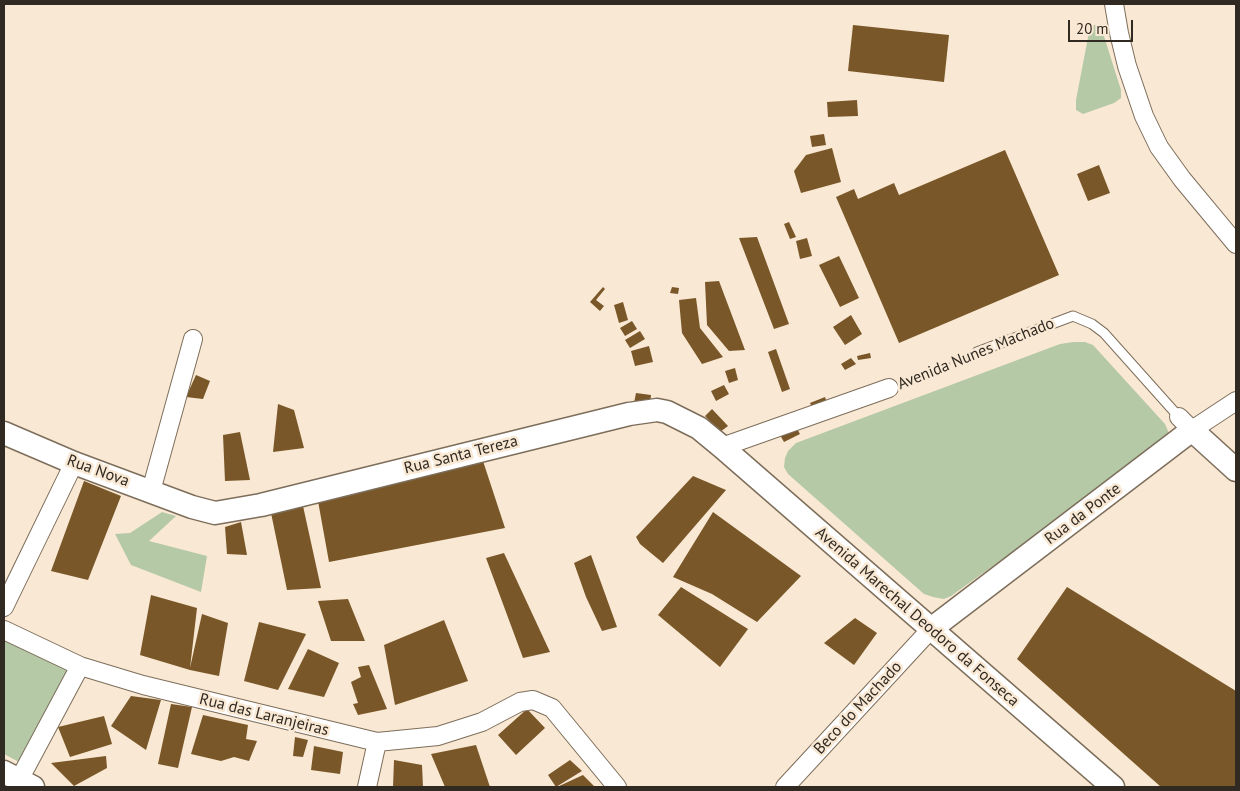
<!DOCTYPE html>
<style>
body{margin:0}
#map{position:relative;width:1240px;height:791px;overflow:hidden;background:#f9e8d3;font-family:"PT Sans",sans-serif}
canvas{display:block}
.frame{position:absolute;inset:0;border:5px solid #302a22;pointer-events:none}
.scale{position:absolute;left:1068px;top:20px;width:65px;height:22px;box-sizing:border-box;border:2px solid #302a22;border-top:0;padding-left:6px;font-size:15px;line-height:18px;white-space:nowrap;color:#302a22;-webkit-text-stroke:4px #f9e8d3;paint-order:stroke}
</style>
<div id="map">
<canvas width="1240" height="791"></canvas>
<div class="frame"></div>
<div class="scale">20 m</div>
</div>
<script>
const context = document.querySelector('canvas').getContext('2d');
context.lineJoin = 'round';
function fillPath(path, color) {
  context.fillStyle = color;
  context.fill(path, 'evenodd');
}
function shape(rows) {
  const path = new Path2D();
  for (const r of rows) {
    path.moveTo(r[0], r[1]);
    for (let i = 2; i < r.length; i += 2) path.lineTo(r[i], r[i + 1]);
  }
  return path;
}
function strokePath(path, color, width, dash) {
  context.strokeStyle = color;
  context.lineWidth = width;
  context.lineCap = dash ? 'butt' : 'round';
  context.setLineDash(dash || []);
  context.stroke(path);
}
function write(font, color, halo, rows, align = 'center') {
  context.font = font + ' "PT Sans",sans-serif';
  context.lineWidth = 5;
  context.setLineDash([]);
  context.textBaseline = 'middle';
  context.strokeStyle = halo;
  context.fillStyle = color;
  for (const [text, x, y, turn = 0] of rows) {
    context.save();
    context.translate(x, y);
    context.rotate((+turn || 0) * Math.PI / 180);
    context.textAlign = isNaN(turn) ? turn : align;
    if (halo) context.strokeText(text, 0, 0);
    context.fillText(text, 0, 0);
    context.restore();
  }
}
fillPath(shape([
 [1097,24,1102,30,1121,90,1121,98,1114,103,1083,114,1076,110,1076,100,1090,27],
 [1074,342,1085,342,1093,345,1165,424,1168,431,1169,439,1162,445,951,596,944,599,933,597,924,594,788,474,784,467,785,458,788,451,796,443,1060,344],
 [162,512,176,516,149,541,207,556,201,592,131,565,115,534,130,533],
 [4,639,69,671,21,763,4,754]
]), '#b5c9a7');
fillPath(shape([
 [853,25,949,35,944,82,848,71],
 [857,100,858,116,828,117,827,102],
 [824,134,826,145,812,147,810,136],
 [832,148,841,182,801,193,794,171,806,155],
 [1005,150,1059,275,899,343,836,197,854,189,858,199,894,183,899,195],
 [1099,165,1110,193,1088,201,1077,174],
 [789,222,796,237,790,239,784,224],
 [757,237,789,324,774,329,739,238],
 [807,238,812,256,800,259,796,241],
 [839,256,859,298,840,307,819,265],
 [719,281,745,350,729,351,707,325,705,282],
 [603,287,605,289,596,300,604,306,600,311,590,302],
 [672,287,679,288,678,294,670,293],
 [696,298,700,328,723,357,702,364,682,333,679,300],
 [623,302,628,320,619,323,614,305],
 [851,315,862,334,845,345,833,327],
 [632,321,637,329,625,336,620,328],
 [640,331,645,339,630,348,625,340],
 [649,346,653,362,635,366,631,351],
 [776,349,790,389,782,392,768,352],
 [870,353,871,358,858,360,857,356],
 [851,358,856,364,845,370,841,364],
 [735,368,738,380,729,383,725,371],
 [196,375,210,381,203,399,186,397],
 [724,385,729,394,716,401,711,391],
 [636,393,651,395,650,405,634,403],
 [825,397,828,406,814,412,810,403],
 [278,404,294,410,304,448,273,452],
 [712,409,728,426,720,432,705,416],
 [796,427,800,434,784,442,780,435],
 [240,432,250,480,225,481,223,435],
 [483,461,505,528,329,562,318,501],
 [693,476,726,490,663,563,640,544,636,537],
 [84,481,121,496,88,580,51,571],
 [303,506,321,588,287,590,271,513],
 [713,512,801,576,757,622,712,594,673,577],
 [241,522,247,555,227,554,225,527],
 [504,553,550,652,523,658,486,558],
 [591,555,617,627,602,631,586,597,574,563],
 [681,587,748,629,720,667,658,615],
 [1067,587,1236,691,1236,787,1161,787,1017,659],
 [151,595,197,608,190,668,202,614,228,623,219,676,190,670,140,655],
 [348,599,365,641,331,641,318,601],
 [855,618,877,633,854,665,824,643],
 [444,620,468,681,395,705,384,645],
 [259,622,306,634,278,690,244,681],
 [308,649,339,663,324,697,288,689],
 [369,665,387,709,358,715,353,704,358,703,351,682,361,677,358,667],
 [131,696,161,700,146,750,111,726],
 [171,704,192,707,178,768,158,764],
 [527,709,545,728,516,755,498,735],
 [203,715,248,725,246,739,257,741,249,761,234,757,221,761,191,754],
 [104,716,112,744,70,757,58,727],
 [295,737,308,740,303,757,293,756],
 [476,745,490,787,445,787,431,754],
 [314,746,343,752,340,774,311,770],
 [106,756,107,768,74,786,51,763],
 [394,760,422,765,423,787,393,787],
 [570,760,582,771,556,787,548,775],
 [583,775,595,787,557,787]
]), '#795728');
const service = shape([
 [977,352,1073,316,1092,324,1104,333,1179,417]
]);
const minor = shape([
 [1114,4,1119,33,1127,66,1144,116,1159,147,1182,179,1236,244],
 [1179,417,1192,430,1236,401],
 [722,447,889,388],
 [151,491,193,339],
 [4,607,74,463],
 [4,630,80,666,143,685,377,742,438,736,482,722,520,702,533,700,552,708,617,787],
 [19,780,80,666],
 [367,787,377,742],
 [785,787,931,629]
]);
const tertiary = shape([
 [4,433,74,463,192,507,215,513,261,505,629,414,657,410,667,412,699,428,722,447,1113,787],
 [931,629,1192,430,1236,470],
 [4,772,33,787]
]);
strokePath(service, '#7d6e5b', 11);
strokePath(minor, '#7d6e5b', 20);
strokePath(tertiary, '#7d6e5b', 25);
strokePath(shape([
 [906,381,965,357]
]), '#b3a696', 3, [2.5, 2.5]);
strokePath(service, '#fff', 9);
strokePath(minor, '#fff', 18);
strokePath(tertiary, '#fff', 22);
write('16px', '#302a22', '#f9e8d3', [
 ["Avenida Nunes Machado",976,354,-22],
 ["Rua Santa Tereza",461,455,-14],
 ["Rua Nova",98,471,20],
 ["Rua da Ponte",1083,514,-37],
 ["Avenida Marechal Deodoro da Fonseca",917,617,41],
 ["Beco do Machado",858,708,-47],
 ["Rua das Laranjeiras",264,715,14]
]);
</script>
